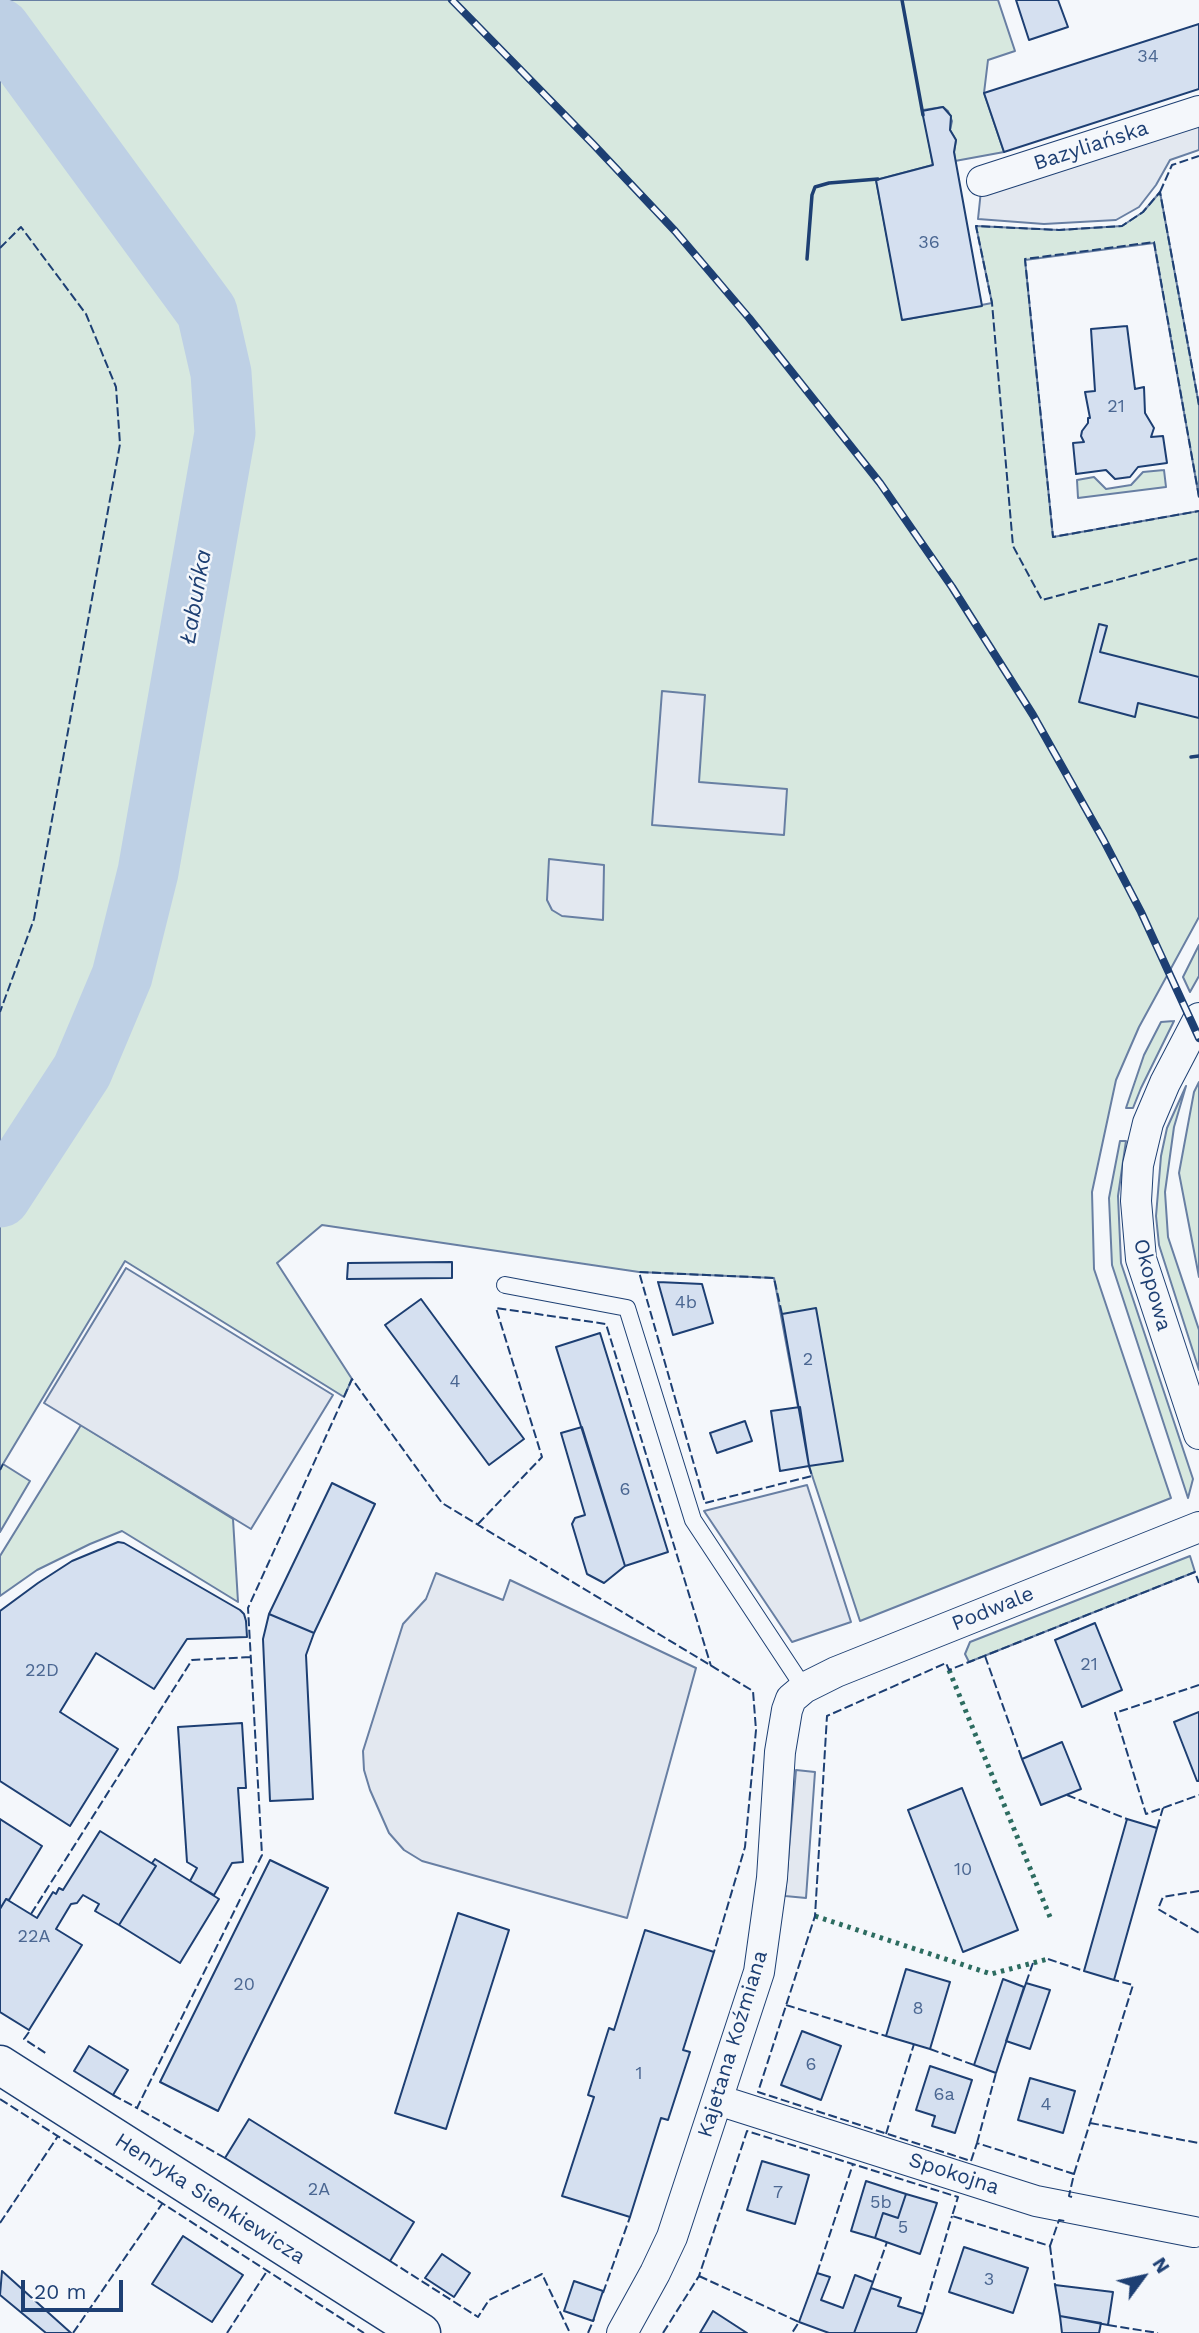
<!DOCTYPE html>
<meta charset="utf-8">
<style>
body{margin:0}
#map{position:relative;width:1199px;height:2333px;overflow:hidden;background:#f4f7fb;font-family:"Work Sans",sans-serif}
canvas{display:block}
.north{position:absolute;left:1108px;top:2242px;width:70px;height:70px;-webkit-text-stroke:5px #f4f7fb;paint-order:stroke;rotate:57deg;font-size:19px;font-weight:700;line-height:28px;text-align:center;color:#1d3f73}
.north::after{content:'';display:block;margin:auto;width:24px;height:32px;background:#1d3f73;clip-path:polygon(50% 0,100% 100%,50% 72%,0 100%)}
.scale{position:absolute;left:21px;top:2280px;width:102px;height:32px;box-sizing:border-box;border:4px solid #1d3f73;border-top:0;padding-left:9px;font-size:21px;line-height:24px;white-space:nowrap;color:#1d3f73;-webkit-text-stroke:5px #f4f7fb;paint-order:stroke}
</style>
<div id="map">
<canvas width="1199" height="2333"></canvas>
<div class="north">N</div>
<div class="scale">20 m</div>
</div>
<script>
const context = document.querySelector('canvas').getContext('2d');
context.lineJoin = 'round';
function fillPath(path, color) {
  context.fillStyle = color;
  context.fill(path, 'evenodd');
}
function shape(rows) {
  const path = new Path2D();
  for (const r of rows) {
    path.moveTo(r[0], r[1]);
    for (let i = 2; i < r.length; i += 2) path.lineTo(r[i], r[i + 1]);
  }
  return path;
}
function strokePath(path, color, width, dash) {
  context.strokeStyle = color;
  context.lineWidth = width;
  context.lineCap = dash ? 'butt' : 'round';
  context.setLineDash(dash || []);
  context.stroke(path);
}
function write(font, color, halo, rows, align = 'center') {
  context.font = font + ' "Work Sans",sans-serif';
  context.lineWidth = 5;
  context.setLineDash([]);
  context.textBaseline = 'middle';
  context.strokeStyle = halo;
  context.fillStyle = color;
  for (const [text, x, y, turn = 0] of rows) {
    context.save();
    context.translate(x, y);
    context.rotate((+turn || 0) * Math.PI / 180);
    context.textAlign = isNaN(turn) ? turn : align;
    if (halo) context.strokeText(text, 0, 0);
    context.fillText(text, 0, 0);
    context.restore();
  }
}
const green = shape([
 [0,0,998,0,1015,51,988,60,984,93,1004,152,955,161,954,152,956,140,950,130,952,121,948,111,943,107,923,110,933,165,876,180,903,320,992,303,976,226,1059,230,1122,226,1143,212,1160,192,1199,405,1199,497,1154,243,1025,260,1053,537,1199,511,1199,917,1139,1027,1116,1080,1092,1192,1094,1269,1171,1498,860,1621,809,1466,774,1278,639,1272,322,1225,277,1263,352,1379,344,1397,125,1261,3,1464,30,1481,0,1532,0,0],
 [1164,470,1166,487,1078,498,1077,480,1094,477,1106,489,1131,485,1143,472,1164,470],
 [1199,945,1199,976,1190,992,1183,977,1199,945],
 [1174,1021,1141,1088,1133,1108,1126,1108,1144,1055,1161,1022,1174,1021],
 [1199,1082,1199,1277,1179,1173,1194,1092,1199,1082],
 [1186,1086,1174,1127,1165,1192,1168,1237,1199,1330,1199,1370,1159,1245,1156,1216,1161,1156,1167,1128,1186,1086],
 [1120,1141,1126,1141,1118,1196,1121,1263,1193,1479,1188,1498,1112,1265,1109,1198,1120,1141],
 [81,1425,233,1519,238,1602,122,1531,90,1544,37,1570,0,1596,0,1556,81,1425],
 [1190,1556,1195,1572,969,1662,965,1654,970,1642,1190,1556]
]);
fillPath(green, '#d7e8df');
strokePath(green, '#687fa3', 2);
const parking = shape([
 [1199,111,1199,150,1170,160,1156,185,1139,207,1116,220,1044,224,978,219,982,181,1199,111],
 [662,691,705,695,699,782,787,789,784,835,652,825,662,691],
 [549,859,604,865,603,920,562,916,552,910,547,900,549,859],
 [126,1268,333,1395,251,1529,44,1403,126,1268],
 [807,1485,851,1622,792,1642,704,1511,807,1485],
 [436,1573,503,1600,510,1580,696,1668,627,1918,422,1861,404,1850,389,1833,370,1790,364,1770,363,1751,403,1624,426,1599,436,1573],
 [796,1770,815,1772,806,1898,785,1896,796,1770]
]);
fillPath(parking, '#e3e8f0');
strokePath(parking, '#687fa3', 2);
strokePath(shape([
 [0,29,207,312,221,373,225,433,148,872,122,976,82,1071,0,1197]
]), '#bed0e5', 61);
const building = shape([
 [1016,0,1058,0,1068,27,1029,40,1016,0],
 [1199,24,1199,89,1004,152,984,93,1199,24],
 [943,107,951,116,950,130,956,140,954,152,982,306,902,320,876,180,933,165,922,111,943,107],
 [1127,326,1135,389,1144,387,1145,413,1154,428,1151,437,1163,436,1167,463,1138,467,1130,477,1115,479,1106,470,1076,474,1073,443,1084,442,1081,436,1082,431,1088,423,1088,418,1090,418,1085,392,1095,391,1091,329,1127,326],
 [1099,624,1107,626,1100,652,1199,677,1199,718,1138,703,1135,717,1079,702,1099,624],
 [452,1262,452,1278,347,1279,348,1263,452,1262],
 [658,1282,702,1284,713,1323,673,1335,658,1282],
 [421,1299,524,1439,489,1465,385,1325,421,1299],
 [816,1308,843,1461,809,1466,782,1314,816,1308],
 [600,1333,668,1552,625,1566,556,1347,600,1333],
 [800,1407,809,1466,780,1471,771,1411,800,1407],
 [745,1421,752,1441,717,1453,710,1433,745,1421],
 [582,1427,625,1566,604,1583,587,1574,572,1524,575,1518,585,1515,561,1433,582,1427],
 [332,1483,375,1504,314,1633,269,1614,332,1483],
 [118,1542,124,1543,240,1610,244,1614,246,1621,247,1637,187,1639,154,1689,96,1653,60,1712,118,1749,70,1826,0,1781,0,1611,38,1583,72,1561,118,1542],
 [269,1614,314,1633,306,1655,313,1799,270,1801,263,1639,269,1614],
 [1095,1623,1122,1690,1082,1707,1055,1640,1095,1623],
 [1199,1712,1199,1781,1197,1781,1174,1722,1199,1712],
 [242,1723,246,1788,238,1788,243,1862,232,1863,214,1895,190,1881,197,1868,187,1862,178,1727,242,1723],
 [1062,1742,1081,1789,1041,1805,1022,1759,1062,1742],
 [962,1788,1018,1930,963,1952,908,1810,962,1788],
 [0,1819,42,1846,9,1900,6,1899,0,1909,0,1819],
 [1127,1819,1157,1828,1114,1980,1084,1971,1127,1819],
 [100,1831,156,1866,119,1925,95,1911,99,1904,83,1895,77,1903,71,1904,56,1929,82,1945,29,2030,0,2012,0,1909,6,1899,37,1918,53,1892,56,1894,59,1888,63,1890,100,1831],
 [155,1859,219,1899,180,1963,119,1925,156,1866,152,1863,155,1859],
 [270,1860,328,1888,218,2111,160,2082,270,1860],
 [458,1913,509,1930,446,2129,395,2113,458,1913],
 [645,1930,714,1952,683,2050,690,2052,668,2120,661,2118,630,2217,562,2196,594,2097,588,2095,609,2028,614,2030,645,1930],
 [906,1969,950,1982,930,2049,886,2036,906,1969],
 [1003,1979,1024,1987,996,2073,974,2065,1003,1979],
 [1026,1983,1050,1990,1030,2049,1006,2041,1026,1983],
 [802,2031,841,2046,821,2100,781,2085,802,2031],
 [89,2046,128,2070,113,2095,74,2071,89,2046],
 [930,2066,972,2080,955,2133,932,2126,935,2116,916,2110,930,2066],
 [1030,2078,1075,2091,1063,2133,1018,2120,1030,2078],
 [249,2119,414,2222,390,2261,225,2158,249,2119],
 [762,2161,809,2175,795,2224,747,2210,762,2161],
 [866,2181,906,2194,898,2218,883,2213,875,2238,851,2231,866,2181],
 [906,2194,937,2203,920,2254,875,2238,883,2213,898,2218,906,2194],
 [183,2236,243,2275,212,2322,152,2284,183,2236],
 [964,2247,1028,2268,1013,2313,949,2292,964,2247],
 [442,2254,470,2273,454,2297,425,2278,442,2254],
 [2,2271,71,2333,46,2333,0,2295,2,2271],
 [817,2273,830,2277,821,2300,843,2308,855,2275,873,2282,854,2333,829,2333,799,2322,817,2273],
 [574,2281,603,2291,593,2321,564,2311,574,2281],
 [1055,2285,1113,2292,1108,2325,1060,2316,1055,2285],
 [871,2288,901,2298,898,2306,923,2314,916,2333,854,2333,871,2288],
 [713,2311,747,2333,700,2333,713,2311],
 [1060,2316,1101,2323,1099,2333,1062,2333,1060,2316]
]);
fillPath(building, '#d5e0f0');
strokePath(building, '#1d3f73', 2);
const service = shape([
 [505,1285,627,1308,693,1520,804,1688]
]);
const minor = shape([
 [982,181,1199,111],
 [1199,1018,1165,1083,1148,1123,1138,1165,1136,1201,1141,1259,1199,1434],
 [718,2100,1036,2201,1194,2232],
 [622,2333,655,2273,672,2237,759,1972,772,1878,780,1752,787,1710,791,1699,804,1688,836,1672,1199,1527]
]);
const tertiary = shape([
 [0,2065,421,2333]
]);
strokePath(service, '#1d3f73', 18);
strokePath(minor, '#1d3f73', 32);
strokePath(tertiary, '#1d3f73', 41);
strokePath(service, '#f4f7fb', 16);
strokePath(minor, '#f4f7fb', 30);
strokePath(tertiary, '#f4f7fb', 38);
const rail = shape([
 [452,0,593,144,675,231,749,318,880,483,952,587,1033,715,1104,841,1141,912,1199,1038]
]);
strokePath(rail, '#1d3f73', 8);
strokePath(rail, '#f4f7fb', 5, [16]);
strokePath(shape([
 [949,1670,1050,1917],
 [815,1916,991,1974,1048,1959]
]), '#2c6c60', 5, [3.5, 5]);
strokePath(shape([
 [1160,192,1172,165,1199,156],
 [0,248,21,227,86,314,116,387,120,444,34,919,0,1012],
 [1199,405,1160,192,1143,212,1122,226,1059,230,976,226,992,303,1013,546,1042,600,1199,558],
 [1199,497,1154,242,1025,259,1053,537,1199,511],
 [782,1314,774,1278,639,1272,705,1503,812,1476,809,1466],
 [0,1470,3,1464],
 [478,1524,542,1457,496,1308,606,1324,711,1666],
 [985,1656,1022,1759],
 [1199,1685,1115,1713,1146,1814,1199,1795],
 [1067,1795,1127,1819],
 [1157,1828,1163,1808],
 [1199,1891,1163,1897,1158,1909,1199,1933],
 [31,1914,192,1660,251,1657],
 [1048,1959,1084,1971],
 [1026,1983,1033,1963],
 [786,2005,886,2036],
 [29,2032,24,2039,47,2054],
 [930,2049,974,2065],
 [113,2095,137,2108],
 [0,2099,364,2333],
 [1090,2123,1199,2143],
 [886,2134,914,2044],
 [977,2143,996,2073],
 [225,2158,137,2108,262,1855,248,1608,352,1379,442,1503,753,1691,756,1730,745,1847,714,1952],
 [1074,2174,1133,1985,1114,1980],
 [1072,2197,1069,2196,1074,2174,977,2143,971,2161,758,2092,815,1916,827,1716,946,1663,949,1670,1195,1572,1199,1583],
 [0,2223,58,2136],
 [1050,2246,1055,2285],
 [390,2261,478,2317,489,2300,542,2274,570,2333],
 [817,2273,853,2164],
 [699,2276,799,2322,792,2333],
 [873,2282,887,2242],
 [603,2293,630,2217],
 [923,2314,952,2216],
 [1108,2325,1158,2333],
 [73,2333,162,2204],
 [227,2333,267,2271],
 [588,2333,594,2319],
 [663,2333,699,2276,747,2131,958,2197,952,2216,1050,2246,1059,2220,1065,2221]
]), '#1d3f73', 2, [9, 3.5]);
strokePath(shape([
 [902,0,923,115],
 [807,259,812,195,815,187,829,183,878,179],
 [1191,757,1199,756]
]), '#1d3f73', 3.5);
write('18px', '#4b6792', null, [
 ["34",1148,57],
 ["36",929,243],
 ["21",1116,407],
 ["4b",686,1303],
 ["2",808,1360],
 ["4",455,1382],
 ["6",625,1490],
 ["21",1089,1665],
 ["22D",42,1671],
 ["10",963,1870],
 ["22A",34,1937],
 ["20",244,1985],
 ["8",918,2009],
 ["6",811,2065],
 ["1",639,2074],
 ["6a",944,2095],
 ["4",1046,2105],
 ["2A",319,2190],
 ["7",778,2193],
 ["5b",881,2203],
 ["5",903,2228],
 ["3",989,2280]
]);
write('21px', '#1d3f73', '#f4f7fb', [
 ["Bazyliańska",1091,146,-18],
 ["Okopowa",1152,1285,75],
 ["Podwale",993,1609,-22],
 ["Kajetana Koźmiana",733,2044,-73],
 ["Spokojna",954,2174,18],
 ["Henryka Sienkiewicza",210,2199,33]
]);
write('italic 23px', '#1d3f73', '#f4f7fb', [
 ["Łabuńka",196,597,-80]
]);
</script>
